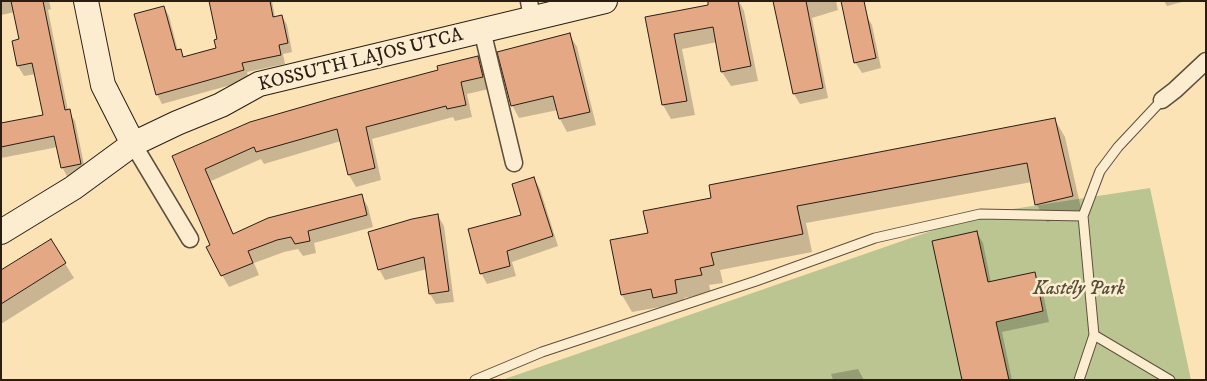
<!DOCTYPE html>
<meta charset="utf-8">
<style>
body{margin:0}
#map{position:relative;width:1207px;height:381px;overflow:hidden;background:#fce3b6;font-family:"IM FELL DW Pica",serif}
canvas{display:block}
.frame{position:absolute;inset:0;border:2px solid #291d14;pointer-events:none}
</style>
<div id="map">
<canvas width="1207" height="381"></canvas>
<div class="frame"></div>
</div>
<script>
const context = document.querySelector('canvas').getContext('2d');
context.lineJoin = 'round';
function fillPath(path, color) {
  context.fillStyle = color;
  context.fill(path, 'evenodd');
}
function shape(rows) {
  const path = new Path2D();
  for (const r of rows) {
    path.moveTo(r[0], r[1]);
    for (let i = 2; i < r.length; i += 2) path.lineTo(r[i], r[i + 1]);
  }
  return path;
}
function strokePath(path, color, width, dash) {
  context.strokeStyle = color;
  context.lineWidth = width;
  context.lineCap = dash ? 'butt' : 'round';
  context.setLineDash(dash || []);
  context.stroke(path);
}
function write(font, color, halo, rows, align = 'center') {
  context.font = font + ' "IM FELL DW Pica",serif';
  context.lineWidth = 5;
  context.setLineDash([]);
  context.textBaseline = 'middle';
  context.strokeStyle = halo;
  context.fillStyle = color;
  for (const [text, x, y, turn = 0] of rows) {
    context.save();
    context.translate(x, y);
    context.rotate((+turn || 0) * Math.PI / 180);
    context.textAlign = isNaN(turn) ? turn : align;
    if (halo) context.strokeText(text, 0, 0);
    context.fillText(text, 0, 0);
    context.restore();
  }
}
fillPath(shape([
 [1150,188,1191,380,502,380,980,214]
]), '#bac592');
fillPath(shape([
 [1,1,49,1,51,9,48,10,68,111,75,121,86,174,68,178,62,167,58,147,1,158,1,124,44,116,36,74,24,76,18,66,13,42,20,40,15,12,1,15],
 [210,1,272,1,275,17,282,16,287,25,292,52,283,54,285,64,247,72,249,80,162,104,157,94,164,7,169,16,178,51,180,50,184,58,218,49,218,40],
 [709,1,739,1,744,11,758,81,731,86,722,72,717,42,682,49,695,115,671,119,663,105,646,18,710,6],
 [775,1,836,1,838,10,812,18,828,98,800,104,794,94],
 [1164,1,1186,1,1167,6],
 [866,15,872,25,881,68,862,73,855,62],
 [569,34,577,47,596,125,567,132,560,119,558,110,519,118,512,105],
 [477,58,484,70,489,89,467,94,472,117,455,121,453,117,372,139,381,180,356,187,349,175,341,141,264,164,261,159,211,181,234,235,361,195,368,207,373,227,314,243,316,253,303,256,298,249,284,252,254,263,259,275,229,287,222,275,212,245,174,157],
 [1055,120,1065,137,1082,213,1047,222,1037,205,1032,182,806,223,812,252,720,270,723,283,709,285,711,293,684,298,686,310,664,315,660,307,632,312,622,295,649,234,712,199],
 [534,178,540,189,558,246,512,262,516,276,487,284,481,273,523,216],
 [438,216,444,226,454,302,436,304,430,294,427,269,385,280,379,269],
 [977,233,983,243,991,283,1035,274,1041,284,1049,322,1002,332,1012,380,963,380],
 [51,241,74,278,1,324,1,272],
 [858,369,864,380,833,380,831,374]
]), '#0003');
const building = shape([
 [11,1,43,1,65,110,70,109,81,164,61,168,54,136,1,147,1,123,43,115,32,63,17,66,12,41,19,39,11,1],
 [209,1,270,1,273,17,282,15,288,43,279,45,281,55,242,63,244,70,156,95,134,14,164,6,176,50,181,49,183,57,216,48,214,40,217,39,209,1],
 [708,1,738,1,751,66,721,72,713,27,674,34,687,101,662,105,645,17,708,5,708,1],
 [773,1,806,1,823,88,793,94,773,1],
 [841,1,864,1,876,58,854,63,841,1],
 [570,33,590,112,559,119,553,96,511,106,497,52,570,33],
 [478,56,483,77,461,82,466,105,447,109,446,106,366,127,375,168,348,175,337,129,256,152,254,147,205,169,233,234,268,218,362,194,367,215,308,231,310,241,295,244,291,237,277,240,248,251,253,263,221,276,206,247,210,245,172,156,250,122,333,98,438,70,437,66,478,56],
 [1055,118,1073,196,1035,205,1027,163,797,206,803,234,711,253,714,265,700,268,702,275,675,280,677,293,653,298,651,289,621,295,610,240,648,233,643,211,711,198,709,185,1055,118],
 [534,177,553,236,507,251,510,266,480,274,468,229,521,215,512,184,534,177],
 [438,214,449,291,429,294,424,257,378,270,368,232,412,219,438,214],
 [977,231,988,282,1035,272,1043,311,996,322,1009,380,962,380,932,241,977,231],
 [51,239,66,263,1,304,1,270,51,239]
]);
fillPath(building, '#e4a885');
strokePath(building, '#291d14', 1);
const service = shape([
 [1094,335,1170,380],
 [475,380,542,352,756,281,875,238,980,214,1083,216],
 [1079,380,1094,335,1083,216,1100,171,1118,147,1162,100]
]);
const minor = shape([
 [529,1,532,18],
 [482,30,514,163],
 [1162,100,1175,90,1206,61],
 [133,144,190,239]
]);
const secondary = shape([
 [86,1,103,85,133,144],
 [1,232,73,188,133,144,177,123,221,105,259,84,605,1]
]);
strokePath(service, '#5e4e3c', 11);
strokePath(minor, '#5e4e3c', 19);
strokePath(secondary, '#291d14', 26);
strokePath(service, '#fdedd0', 9);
strokePath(minor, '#fdedd0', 16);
strokePath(secondary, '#fdedd0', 24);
write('19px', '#291d14', '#fdedd0', [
 ["KOSSUTH LAJOS UTCA",361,61,-14]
]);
write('italic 19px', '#544f3a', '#fdedd0', [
 ["Kastély Park",1079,290]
]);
</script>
